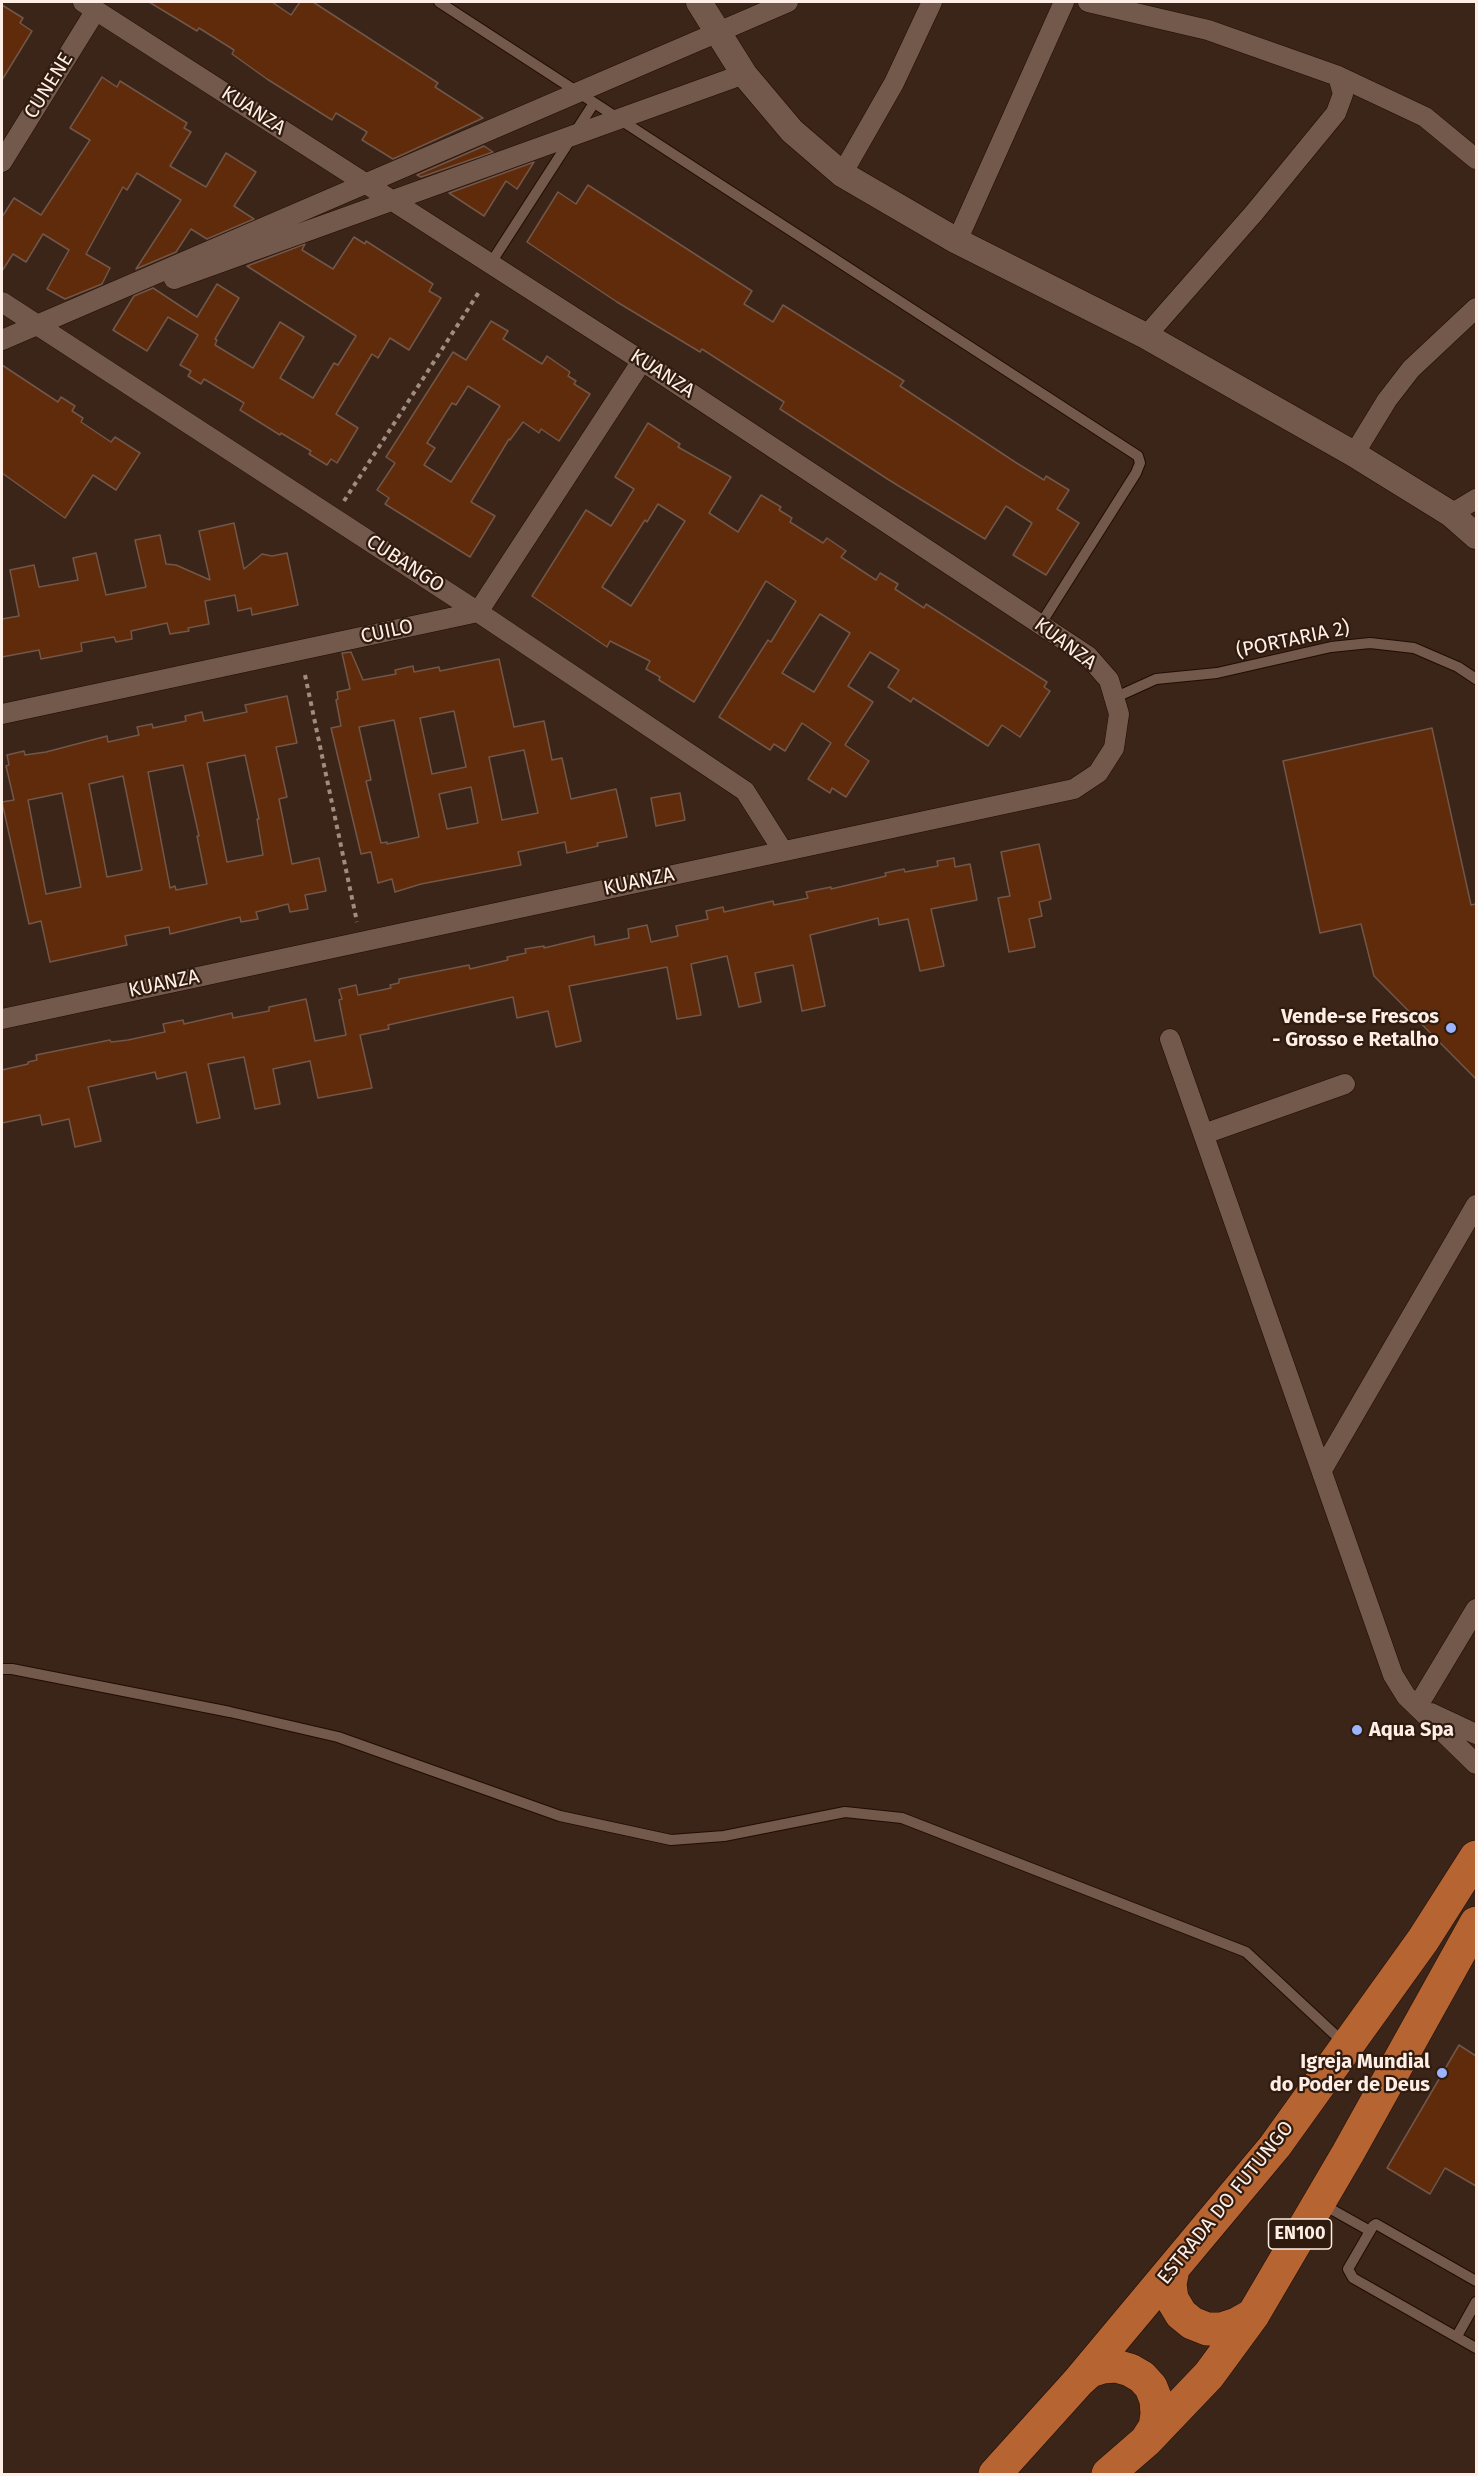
<!DOCTYPE html>
<style>
body{margin:0}
#map{position:relative;width:1478px;height:2476px;overflow:hidden;background:#3b2418;font-family:"Fira Sans",sans-serif}
canvas{display:block}
.frame{position:absolute;inset:0;border:3px solid #feeee6;pointer-events:none}
</style>
<div id="map">
<canvas width="1478" height="2476"></canvas>
<div class="frame"></div>
</div>
<script>
const context = document.querySelector('canvas').getContext('2d');
context.lineJoin = 'round';
function fillPath(path, color) {
  context.fillStyle = color;
  context.fill(path, 'evenodd');
}
function shape(rows) {
  const path = new Path2D();
  for (const r of rows) {
    path.moveTo(r[0], r[1]);
    for (let i = 2; i < r.length; i += 2) path.lineTo(r[i], r[i + 1]);
  }
  return path;
}
function strokePath(path, color, width, dash) {
  context.strokeStyle = color;
  context.lineWidth = width;
  context.lineCap = dash ? 'butt' : 'round';
  context.setLineDash(dash || []);
  context.stroke(path);
}
function write(font, color, halo, rows, align = 'center') {
  context.font = font + ' "Fira Sans",sans-serif';
  context.lineWidth = 4.5;
  context.setLineDash([]);
  context.textBaseline = 'middle';
  context.strokeStyle = halo;
  context.fillStyle = color;
  for (const [text, x, y, turn = 0] of rows) {
    context.save();
    context.translate(x, y);
    context.rotate((+turn || 0) * Math.PI / 180);
    context.textAlign = isNaN(turn) ? turn : align;
    if (halo) context.strokeText(text, 0, 0);
    context.fillText(text, 0, 0);
    context.restore();
  }
}
const building = shape([
 [149,2,272,2,291,15,300,2,313,2,438,83,435,87,483,118,393,159,362,140,367,132,336,113,332,120,267,79,232,54,234,50,199,28,197,31,149,2],
 [2,5,23,18,20,23,32,31,2,80,2,5],
 [102,77,117,87,120,81,187,123,184,128,191,132,170,166,206,187,226,153,256,172,234,206,254,219,207,239,191,229,176,252,136,269,181,200,137,173,127,190,123,187,86,254,110,268,102,284,65,299,47,289,69,250,43,234,26,262,13,254,2,271,2,217,14,198,41,215,90,140,70,128,102,77],
 [484,146,493,152,421,177,417,175,484,146],
 [534,162,517,189,506,181,484,216,449,193,534,162],
 [588,185,752,291,744,304,773,322,783,305,904,381,900,386,1015,462,1044,480,1046,476,1069,490,1057,509,1079,523,1046,575,1013,555,1032,523,1006,506,985,539,889,480,780,409,784,402,702,349,700,352,617,302,527,242,558,192,576,204,588,185],
 [354,237,365,244,366,241,433,284,429,291,441,298,409,350,390,338,378,358,372,354,336,414,358,428,337,463,331,459,327,465,309,454,311,451,281,433,280,435,240,410,244,403,204,379,201,384,188,376,191,371,180,365,198,335,168,317,147,351,113,330,134,296,153,288,197,317,217,284,239,298,215,339,217,340,215,345,253,368,280,322,304,337,280,378,313,398,334,363,338,365,356,336,247,266,305,244,302,250,333,269,354,237],
 [491,321,508,331,503,339,542,364,547,356,570,372,568,376,576,381,574,384,590,394,559,441,541,429,539,433,523,422,510,440,509,439,471,502,495,516,470,557,385,504,389,498,377,490,395,463,386,457,453,352,466,360,491,321],
 [468,386,500,406,451,482,424,465,435,448,427,443,452,403,456,405,468,386],
 [2,365,58,402,61,397,75,406,72,411,83,418,81,422,111,442,115,437,140,453,116,490,93,475,65,518,2,473,2,365],
 [648,423,680,444,678,447,731,477,709,513,738,532,761,495,781,507,779,510,792,518,790,522,823,543,827,538,846,551,841,557,876,580,880,573,898,584,895,589,924,608,926,604,1047,682,1044,687,1050,691,1020,737,1002,725,988,746,913,698,911,702,888,687,899,670,870,652,848,686,873,702,845,745,869,761,846,797,832,788,830,793,808,779,831,743,802,723,785,751,774,744,770,750,719,717,768,640,771,642,796,601,766,581,694,702,659,680,660,677,646,669,650,661,610,641,607,647,532,596,586,510,611,526,634,489,615,477,648,423],
 [658,504,685,521,631,606,602,587,645,520,647,522,658,504],
 [820,614,850,633,814,692,782,673,820,614],
 [234,523,244,569,262,554,272,556,287,553,298,605,252,615,251,608,238,611,235,595,205,601,209,624,188,628,189,631,170,634,167,623,131,631,132,639,116,642,114,637,81,643,82,651,41,659,39,650,2,657,2,619,19,616,10,570,34,565,39,587,78,580,73,558,96,553,106,595,146,587,135,540,160,535,166,564,176,565,210,580,199,531,234,523],
 [351,652,363,680,396,674,395,670,413,666,414,672,439,667,440,671,499,659,514,727,544,721,552,760,562,758,571,799,616,789,627,837,597,843,598,846,567,853,565,842,518,852,521,865,421,884,395,892,392,879,378,883,371,852,361,854,331,728,341,726,336,700,338,699,337,692,350,689,342,653,351,652],
 [454,711,466,767,432,774,420,718,454,711],
 [394,720,419,837,387,844,387,842,381,843,366,781,371,780,359,727,394,720],
 [524,750,538,813,502,820,489,757,524,750],
 [471,787,478,823,447,829,439,794,471,787],
 [287,696,297,743,276,747,287,797,279,799,292,864,319,858,326,891,305,895,308,909,290,912,288,904,256,912,258,919,241,922,240,917,170,934,169,927,125,936,127,945,50,962,41,921,29,924,2,802,14,800,6,766,9,765,7,755,24,751,25,755,46,752,107,736,108,742,139,735,137,727,152,724,153,728,186,721,185,716,202,712,204,721,247,712,245,705,287,696],
 [245,755,259,819,257,819,263,855,227,862,207,763,245,755],
 [183,765,199,836,197,836,207,884,176,890,175,886,170,888,148,772,183,765],
 [123,776,142,870,107,877,89,784,123,776],
 [62,793,81,887,46,894,28,800,62,793],
 [1432,728,1471,905,1476,904,1476,1079,1374,976,1361,924,1320,933,1283,761,1432,728],
 [680,793,685,820,656,826,651,798,680,793],
 [1039,844,1051,899,1039,902,1042,916,1029,919,1035,947,1009,952,998,898,1010,896,1001,852,1039,844],
 [954,858,955,867,970,864,977,900,931,909,944,966,920,971,908,919,879,925,878,918,810,935,825,1006,802,1011,793,965,755,973,761,1002,739,1007,727,956,691,964,701,1015,677,1019,667,967,569,986,581,1041,556,1047,548,1011,517,1018,513,997,388,1025,389,1029,360,1035,372,1088,318,1098,310,1061,273,1069,280,1104,255,1109,244,1057,208,1064,220,1118,197,1123,186,1072,157,1079,155,1072,88,1087,101,1141,75,1147,69,1119,42,1125,40,1115,2,1123,2,1070,28,1064,28,1062,37,1060,36,1055,110,1040,111,1042,128,1040,165,1032,163,1024,183,1020,184,1024,232,1013,233,1018,269,1011,269,1007,306,999,315,1041,346,1035,339,1000,342,999,339,989,356,985,358,995,391,988,390,985,399,983,399,979,469,965,470,969,508,960,507,957,526,953,525,949,544,946,544,948,594,936,595,945,629,938,628,929,647,925,651,942,678,936,676,926,708,919,706,911,723,907,724,912,773,901,774,905,808,898,806,892,831,887,831,889,886,876,885,873,904,869,905,872,938,866,937,861,954,858],
 [1459,2045,1476,2056,1476,2186,1445,2168,1430,2194,1387,2168,1459,2045]
]);
fillPath(building, '#602b0a');
strokePath(building, '#715749', 1.5);
const service = shape([
 [439,2,1138,456,1140,463,1136,473,1040,625],
 [496,255,594,103],
 [1114,698,1156,679,1217,673,1331,647,1370,643,1414,648,1458,667,1476,679],
 [2,1669,12,1669,230,1712,338,1737,560,1816,671,1840,724,1836,845,1812,902,1818,1246,1952,1345,2044],
 [1322,2204,1370,2231],
 [1476,2281,1376,2224,1373,2226,1348,2269,1353,2278,1476,2348],
 [1457,2336,1476,2302]
]);
const minor = shape([
 [1088,2,1208,30,1338,76,1425,117,1476,159],
 [2,162,96,10],
 [842,174,894,83,932,2],
 [957,241,1064,2],
 [174,279,744,74],
 [2,302,478,612,745,791,783,851],
 [1146,336,1254,213,1336,113,1343,94,1338,76],
 [2,340,788,2],
 [1354,454,1387,400,1411,369,1476,308],
 [1451,514,1476,499],
 [2,714,478,612,642,361],
 [2,1019,1074,789,1098,773,1114,748,1119,714,1109,680,1088,656,642,361,83,2],
 [1170,1039,1393,1675,1406,1696,1476,1764],
 [1204,1134,1345,1084],
 [1322,1470,1476,1205],
 [1417,1707,1476,1609],
 [1431,1713,1476,1734]
]);
const tertiary = shape([
 [699,2,744,74,792,131,842,174,957,241,1146,336,1354,454,1451,514,1476,536]
]);
const trunk = shape([
 [1173,2269,1170,2284,1172,2299,1181,2314,1192,2323,1207,2329,1222,2329,1237,2324,1253,2315],
 [1080,2380,1090,2371,1103,2367,1116,2366,1130,2370,1142,2377,1151,2387,1156,2400,1157,2414,1155,2427,1146,2441],
 [995,2474,1078,2382,1275,2146,1423,1940,1476,1857],
 [1108,2474,1146,2441,1209,2375,1253,2315,1348,2153,1476,1923]
]);
strokePath(service, '#210d03', 12);
strokePath(minor, '#210d03', 21);
strokePath(tertiary, '#210d03', 27);
strokePath(trunk, '#210d03', 34);
strokePath(shape([
 [344,501,479,292],
 [305,675,357,922]
]), '#9f8c82', 4, [4.5, 4.5]);
strokePath(service, '#73594c', 10);
strokePath(minor, '#73594c', 20);
strokePath(tertiary, '#73594c', 26);
strokePath(trunk, '#b66432', 33);
for (const [x, y, r, color] of [
 [1451,1028,6,"#9bb4fd"],
 [1357,1730,6,"#9bb4fd"],
 [1442,2073,6,"#9bb4fd"]
]) {
  const dot = new Path2D();
  dot.arc(x, y, r, 0, 2 * Math.PI);
  context.fillStyle = color;
  context.fill(dot);
  strokePath(dot, '#301b0f', 2);
}
for (const [x, y, w] of [
 [1300,2234,63]
]) {
  const box = new Path2D();
  box.roundRect(x - w / 2, y - 15, w, 30, 4.5);
  context.fillStyle = '#301b0f';
  context.fill(box);
  strokePath(box, '#feeee6', 1.5);
}
write('bold 18px', '#feeee6', null, [
 ["EN100",1300,2234]
]);
write('20px', '#feeee6', '#301b0f', [
 ["CUNENE",49,86,-58],
 ["KUANZA",253,111,33],
 ["KUANZA",662,374,33],
 ["CUBANGO",405,564,33],
 ["CUILO",387,632,-12],
 ["(PORTARIA 2)",1293,640,-12],
 ["KUANZA",1065,644,37],
 ["KUANZA",639,882,-12],
 ["KUANZA",164,984,-12],
 ["ESTRADA DO FUTUNGO",1226,2203,-51]
]);
write('bold 20px', '#feeee6', '#301b0f', [
 ["Vende-se Frescos",1439,1017],
 ["- Grosso e Retalho",1439,1040],
 ["Aqua Spa",1369,1730,"left"],
 ["Igreja Mundial",1430,2062],
 ["do Poder de Deus",1430,2085]
], 'right');
</script>
